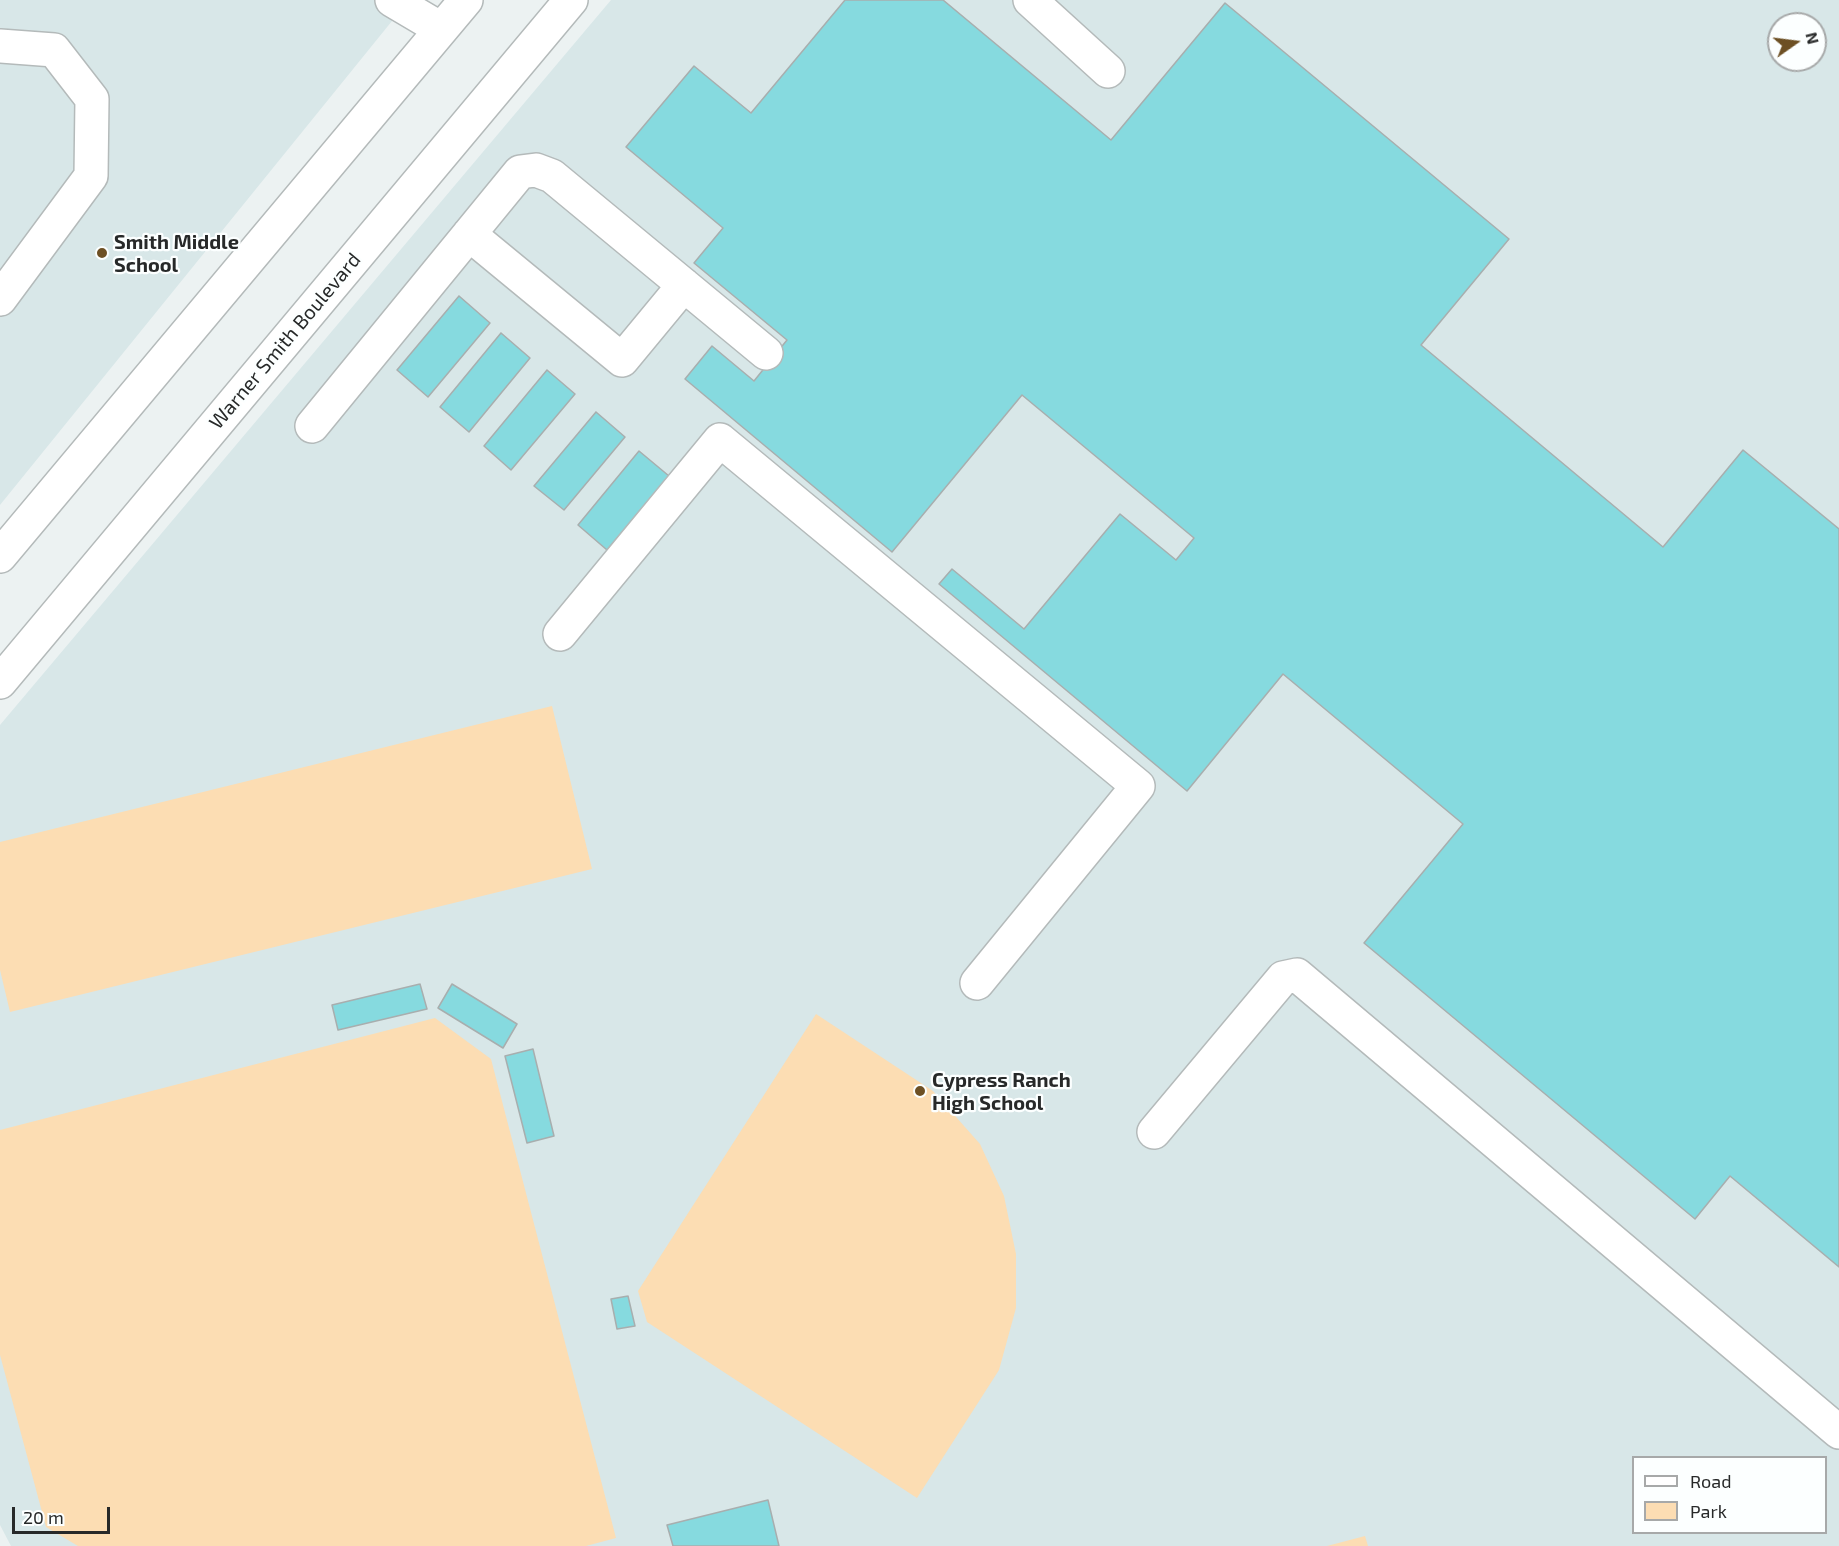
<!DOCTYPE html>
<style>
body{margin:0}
#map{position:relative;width:1839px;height:1546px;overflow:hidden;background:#ecf2f2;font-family:"Exo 2",sans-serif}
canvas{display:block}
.legend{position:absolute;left:1632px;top:1456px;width:195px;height:78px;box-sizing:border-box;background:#fcffff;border:2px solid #a7a9a9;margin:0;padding:8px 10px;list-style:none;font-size:18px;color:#272929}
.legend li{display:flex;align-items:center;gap:12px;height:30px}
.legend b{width:30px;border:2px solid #a7a9a9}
.north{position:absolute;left:1767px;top:12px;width:60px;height:60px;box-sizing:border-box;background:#fcffff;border:2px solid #a7a9a9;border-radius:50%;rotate:76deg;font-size:16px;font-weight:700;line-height:24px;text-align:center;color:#272929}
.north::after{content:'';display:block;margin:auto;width:21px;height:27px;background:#6d5024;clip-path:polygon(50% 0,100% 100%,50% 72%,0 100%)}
.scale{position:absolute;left:12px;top:1507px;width:98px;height:27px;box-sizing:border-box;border:3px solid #272929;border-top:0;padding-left:8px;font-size:18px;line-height:21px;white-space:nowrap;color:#272929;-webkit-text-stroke:4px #fcffff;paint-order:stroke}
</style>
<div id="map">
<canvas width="1839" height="1546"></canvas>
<ul class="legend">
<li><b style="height:8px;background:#fff"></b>Road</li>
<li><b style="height:16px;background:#fcddb3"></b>Park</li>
</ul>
<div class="north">N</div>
<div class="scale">20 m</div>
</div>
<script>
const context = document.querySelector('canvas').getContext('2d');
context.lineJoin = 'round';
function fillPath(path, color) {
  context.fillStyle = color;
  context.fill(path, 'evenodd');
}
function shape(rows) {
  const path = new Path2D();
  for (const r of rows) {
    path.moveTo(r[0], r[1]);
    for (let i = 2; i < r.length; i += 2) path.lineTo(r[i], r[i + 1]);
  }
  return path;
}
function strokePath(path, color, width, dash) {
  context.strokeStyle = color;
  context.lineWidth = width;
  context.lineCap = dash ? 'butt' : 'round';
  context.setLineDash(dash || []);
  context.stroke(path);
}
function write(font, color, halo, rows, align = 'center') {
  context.font = font + ' "Exo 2",sans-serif';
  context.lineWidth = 4.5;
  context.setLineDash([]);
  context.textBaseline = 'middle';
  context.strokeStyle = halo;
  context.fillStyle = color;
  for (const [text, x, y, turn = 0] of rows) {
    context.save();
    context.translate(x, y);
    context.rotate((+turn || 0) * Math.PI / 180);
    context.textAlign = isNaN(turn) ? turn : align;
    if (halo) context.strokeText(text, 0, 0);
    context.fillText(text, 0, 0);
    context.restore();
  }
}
fillPath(shape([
 [0,0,409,0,0,505],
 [611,0,1839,0,1839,1546,11,1546,0,1525,0,725],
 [1779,24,1815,24,1815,60,1779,60],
 [1634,1458,1826,1458,1826,1532,1634,1532]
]), '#d8e7e8');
fillPath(shape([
 [552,706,592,869,10,1012,0,970,0,842],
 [816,1014,933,1091,980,1144,1004,1196,1016,1254,1016,1308,999,1370,917,1498,647,1322,638,1291],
 [435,1018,491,1059,616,1538,586,1546,78,1546,46,1527,0,1355,0,1130],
 [1365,1536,1368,1546,1327,1546]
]), '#fcddb3');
const building = shape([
 [845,0,943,0,1111,140,1225,3,1509,239,1421,345,1663,547,1743,450,1839,529,1839,1267,1730,1176,1695,1219,1364,943,1463,824,1283,674,1187,791,939,584,952,569,1024,629,1120,514,1176,560,1194,538,1022,395,892,552,685,379,712,346,754,381,787,340,694,263,723,228,626,147,694,66,751,113,845,0],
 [459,296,490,323,428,397,397,370,459,296],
 [501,333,530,358,469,432,440,407,501,333],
 [547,370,575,394,511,470,484,446,547,370],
 [596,412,625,437,564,510,534,486,596,412],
 [639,451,669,476,607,550,578,525,639,451],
 [420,984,427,1009,338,1030,332,1005,420,984],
 [452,984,517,1024,503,1048,438,1008,452,984],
 [533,1049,554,1136,527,1143,505,1056,533,1049],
 [628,1296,635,1326,617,1329,611,1299,628,1296],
 [768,1500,779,1546,673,1546,667,1525,768,1500]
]);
fillPath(building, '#86dadf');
strokePath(building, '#a8aeae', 1.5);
const minor = shape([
 [392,0,441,29],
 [1030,0,1108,71],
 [0,46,54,50,92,99,91,176,0,299],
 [469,234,622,360,684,285],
 [312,426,520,172,536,170,552,176,766,353],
 [0,556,466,0],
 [560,634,720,440,1138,786,977,983],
 [0,682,571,0],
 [1154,1132,1283,978,1297,975,1839,1432]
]);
strokePath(minor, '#b4baba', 36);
strokePath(minor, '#fff', 33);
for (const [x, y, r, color] of [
 [102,253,6,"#6d5024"],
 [920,1091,6,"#6d5024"]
]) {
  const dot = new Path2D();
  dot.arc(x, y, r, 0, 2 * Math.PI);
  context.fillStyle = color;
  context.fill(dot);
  strokePath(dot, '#fcffff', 2);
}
write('bold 20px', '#272929', '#fcffff', [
 ["Smith Middle",114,242],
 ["School",114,265],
 ["Cypress Ranch",932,1080],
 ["High School",932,1103]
], 'left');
write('20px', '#272929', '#fcffff', [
 ["Warner Smith Boulevard",285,341,-50]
]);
</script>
